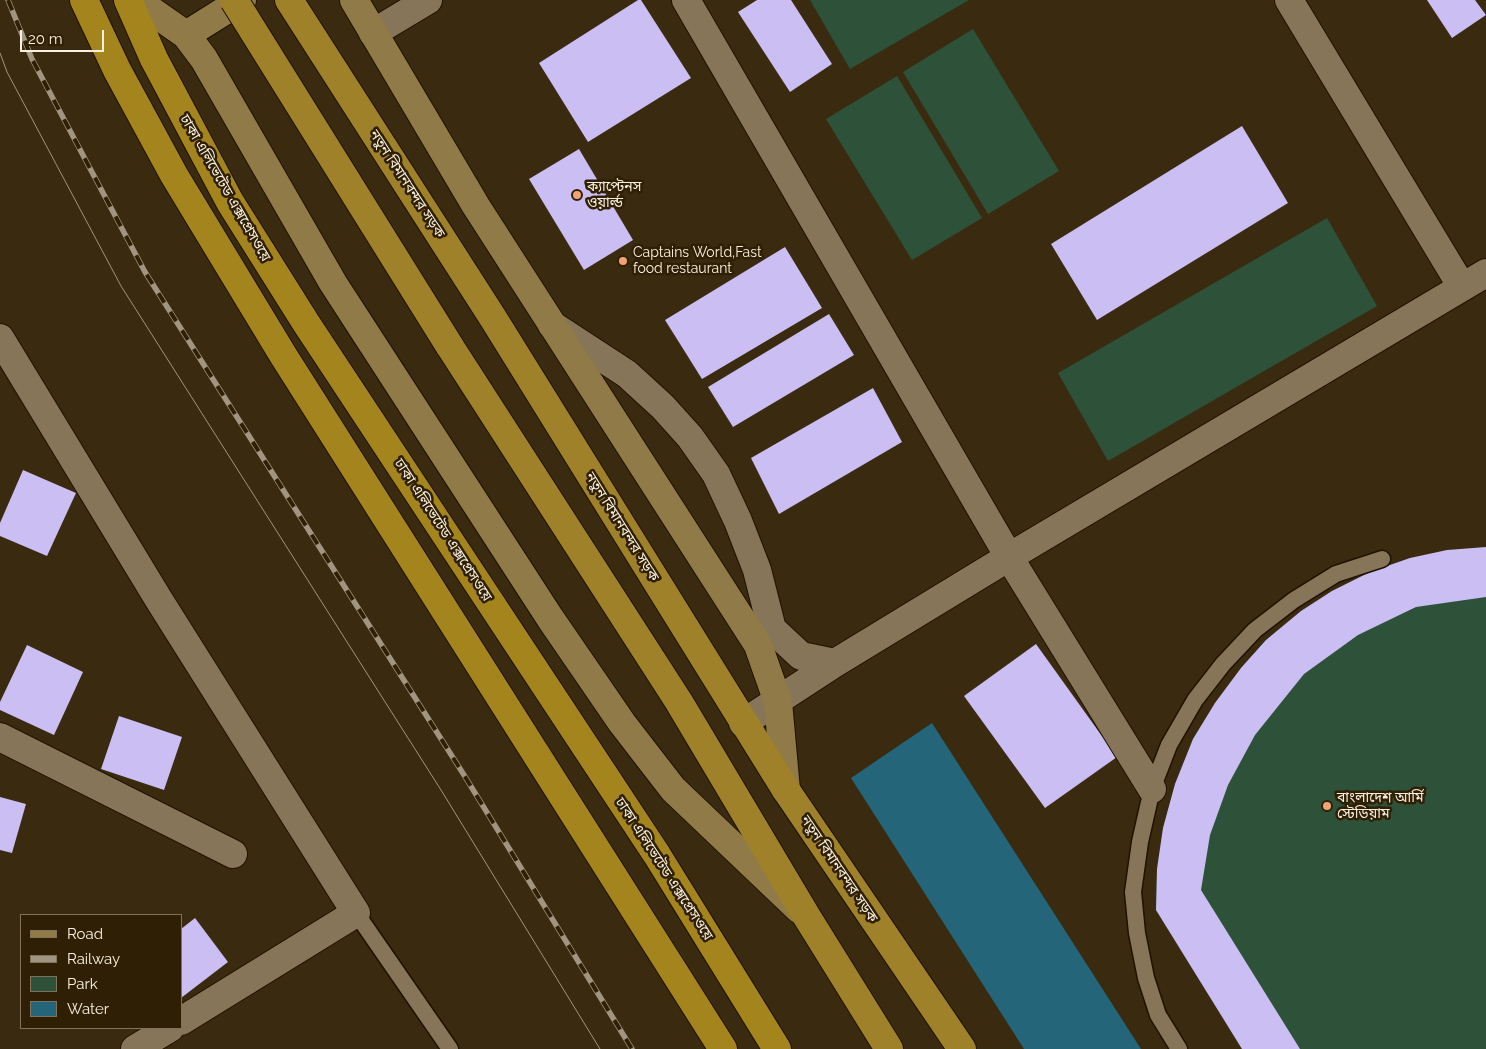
<!DOCTYPE html>
<meta charset="utf-8">
<style>
body{margin:0}
#map{position:relative;width:1486px;height:1049px;overflow:hidden;background:#392a10;font-family:Raleway,sans-serif}
canvas{display:block}
.legend{position:absolute;left:20px;top:914px;width:162px;height:115px;box-sizing:border-box;background:#2f2005;border:1px solid #80735d;margin:0;padding:6px 9px;list-style:none;font-size:15px;color:#faf0e1}
.legend li{display:flex;align-items:center;gap:10px;height:25px}
.legend b{width:25px;border:1px solid #80735d}
.scale{position:absolute;left:20px;top:30px;width:84px;height:22px;box-sizing:border-box;border:2px solid #faf0e1;border-top:0;padding-left:6px;font-size:15px;line-height:18px;white-space:nowrap;color:#faf0e1;-webkit-text-stroke:4px #2f2005;paint-order:stroke}
</style>
<div id="map">
<canvas width="1486" height="1049"></canvas>
<ul class="legend">
<li><b style="height:6px;background:#907a47"></b>Road</li>
<li><b style="height:6px;background:#a19581"></b>Railway</li>
<li><b style="height:14px;background:#2e5239"></b>Park</li>
<li><b style="height:14px;background:#24657a"></b>Water</li>
</ul>
<div class="scale">20 m</div>
</div>
<script>
const context = document.querySelector('canvas').getContext('2d');
context.lineJoin = 'round';
function fillPath(path, color) {
  context.fillStyle = color;
  context.fill(path, 'evenodd');
}
function shape(rows) {
  const path = new Path2D();
  for (const r of rows) {
    path.moveTo(r[0], r[1]);
    for (let i = 2; i < r.length; i += 2) path.lineTo(r[i], r[i + 1]);
  }
  return path;
}
function strokePath(path, color, width, dash) {
  context.strokeStyle = color;
  context.lineWidth = width;
  context.lineCap = dash ? 'butt' : 'round';
  context.setLineDash(dash || []);
  context.stroke(path);
}
function write(font, color, halo, rows, align = 'center') {
  context.font = font + ' Raleway,"Noto Sans Bengali",sans-serif';
  context.lineWidth = 5;
  context.setLineDash([]);
  context.textBaseline = 'middle';
  context.strokeStyle = halo;
  context.fillStyle = color;
  for (const [text, x, y, turn = 0] of rows) {
    context.save();
    context.translate(x, y);
    context.rotate((+turn || 0) * Math.PI / 180);
    context.textAlign = isNaN(turn) ? turn : align;
    if (halo) context.strokeText(text, 0, 0);
    context.fillText(text, 0, 0);
    context.restore();
  }
}
fillPath(shape([
 [810,0,969,0,850,69],
 [973,29,1059,171,988,214,903,72],
 [897,76,982,218,912,260,826,119],
 [1327,218,1377,306,1108,461,1058,373],
 [1486,547,1486,1049,1242,1049,1156,910,1157,869,1163,828,1175,784,1193,739,1215,703,1241,668,1266,640,1301,611,1332,591,1370,572,1410,558]
]), '#2e5239');
fillPath(shape([
 [932,723,1141,1049,1024,1049,851,778]
]), '#24657a');
fillPath(shape([
 [638,0,641,0,691,78,588,142,539,63],
 [757,0,791,0,832,64,790,92,738,12],
 [1427,0,1475,0,1486,15,1452,38],
 [1242,126,1288,203,1097,320,1051,244],
 [579,149,633,240,584,270,529,179],
 [785,247,822,308,702,379,665,320],
 [829,314,854,355,733,427,708,387],
 [873,388,902,442,779,514,751,458],
 [23,470,76,493,47,556,0,536,0,523],
 [1486,547,1486,597,1416,607,1358,635,1304,674,1255,735,1228,785,1210,835,1201,890,1300,1049,1242,1049,1156,910,1157,869,1163,828,1175,784,1193,739,1215,703,1241,668,1266,640,1301,611,1332,591,1370,572,1410,558,1447,550],
 [1036,644,1117,757,1045,808,964,696],
 [27,645,83,672,54,735,0,710,0,702],
 [119,716,182,737,164,790,101,769],
 [0,797,26,804,12,853,0,850],
 [195,918,228,962,181,998,181,929]
]), '#cabef2');
const service = shape([
 [356,913,450,1049],
 [1179,1049,1158,1015,1146,978,1137,933,1133,892,1140,842,1152,789,1169,745,1195,700,1223,664,1255,630,1294,600,1336,574,1382,559]
]);
const minor = shape([
 [686,0,1009,557,1152,789],
 [1289,0,1462,287],
 [373,33,428,0],
 [552,325,627,374,663,407,690,437,716,474,738,521,757,570,772,629,801,656,835,663],
 [0,338,159,600,356,913,181,1021],
 [743,723,835,663,1009,557,1486,273],
 [0,737,233,854],
 [135,1049,170,1028]
]);
const secondary = shape([
 [136,0,186,35,204,59,333,283,550,618,622,723,673,789,799,909],
 [354,0,476,206,758,645,778,702,786,790],
 [186,35,242,0]
]);
const trunk = shape([
 [289,0,493,318,786,790,962,1049],
 [449,345,679,702,807,917,889,1049]
]);
const motorway = shape([
 [84,0,117,70,174,175,283,355,723,1049],
 [128,0,154,59,230,202,306,323,657,855,777,1049]
]);
strokePath(service, '#201200', 19);
strokePath(minor, '#201200', 30);
strokePath(secondary, '#201200', 30);
strokePath(trunk, '#201200', 30);
strokePath(motorway, '#201200', 30);
strokePath(service, '#877559', 16);
strokePath(minor, '#877559', 28);
strokePath(secondary, '#907a47', 28);
strokePath(trunk, '#9e8129', 28);
strokePath(motorway, '#a4841d', 28);
strokePath(shape([
 [0,53,7,72,121,286,441,790,600,1049]
]), '#a19581', 1);
const rail = shape([
 [8,0,32,59,145,272,464,775,632,1049]
]);
strokePath(rail, '#a19581', 5.5);
strokePath(rail, '#2f2005', 4, [11]);
const trunkBridge = shape([
 [234,0,449,345]
]);
strokePath(trunkBridge, '#201200', 30, []);
strokePath(trunkBridge, '#9e8129', 28);
for (const [x, y, r, color] of [
 [577,195,5,"#efa376"],
 [623,261,5,"#efa376"],
 [1327,806,5,"#efa376"]
]) {
  const dot = new Path2D();
  dot.arc(x, y, r, 0, 2 * Math.PI);
  context.fillStyle = color;
  context.fill(dot);
  strokePath(dot, '#2f2005', 2);
}
write('14px', '#faf0e1', '#2f2005', [
 ["নতুন বিমানবন্দর সড়ক",407,184,57],
 ["ঢাকা এলিভেটেড এক্সপ্রেসওয়ে",225,188,60],
 ["নতুন বিমানবন্দর সড়ক",622,527,58],
 ["ঢাকা এলিভেটেড এক্সপ্রেসওয়ে",443,530,57],
 ["ঢাকা এলিভেটেড এক্সপ্রেসওয়ে",664,869,57],
 ["নতুন বিমানবন্দর সড়ক",839,869,56]
]);
write('14px', '#faf0e1', '#2f2005', [
 ["ক্যাপ্টেনস",587,187],
 ["ওয়ার্ল্ড",587,203],
 ["Captains World,Fast",633,253],
 ["food restaurant",633,269],
 ["বাংলাদেশ আর্মি",1337,798],
 ["স্টেডিয়াম",1337,814]
], 'left');
</script>
